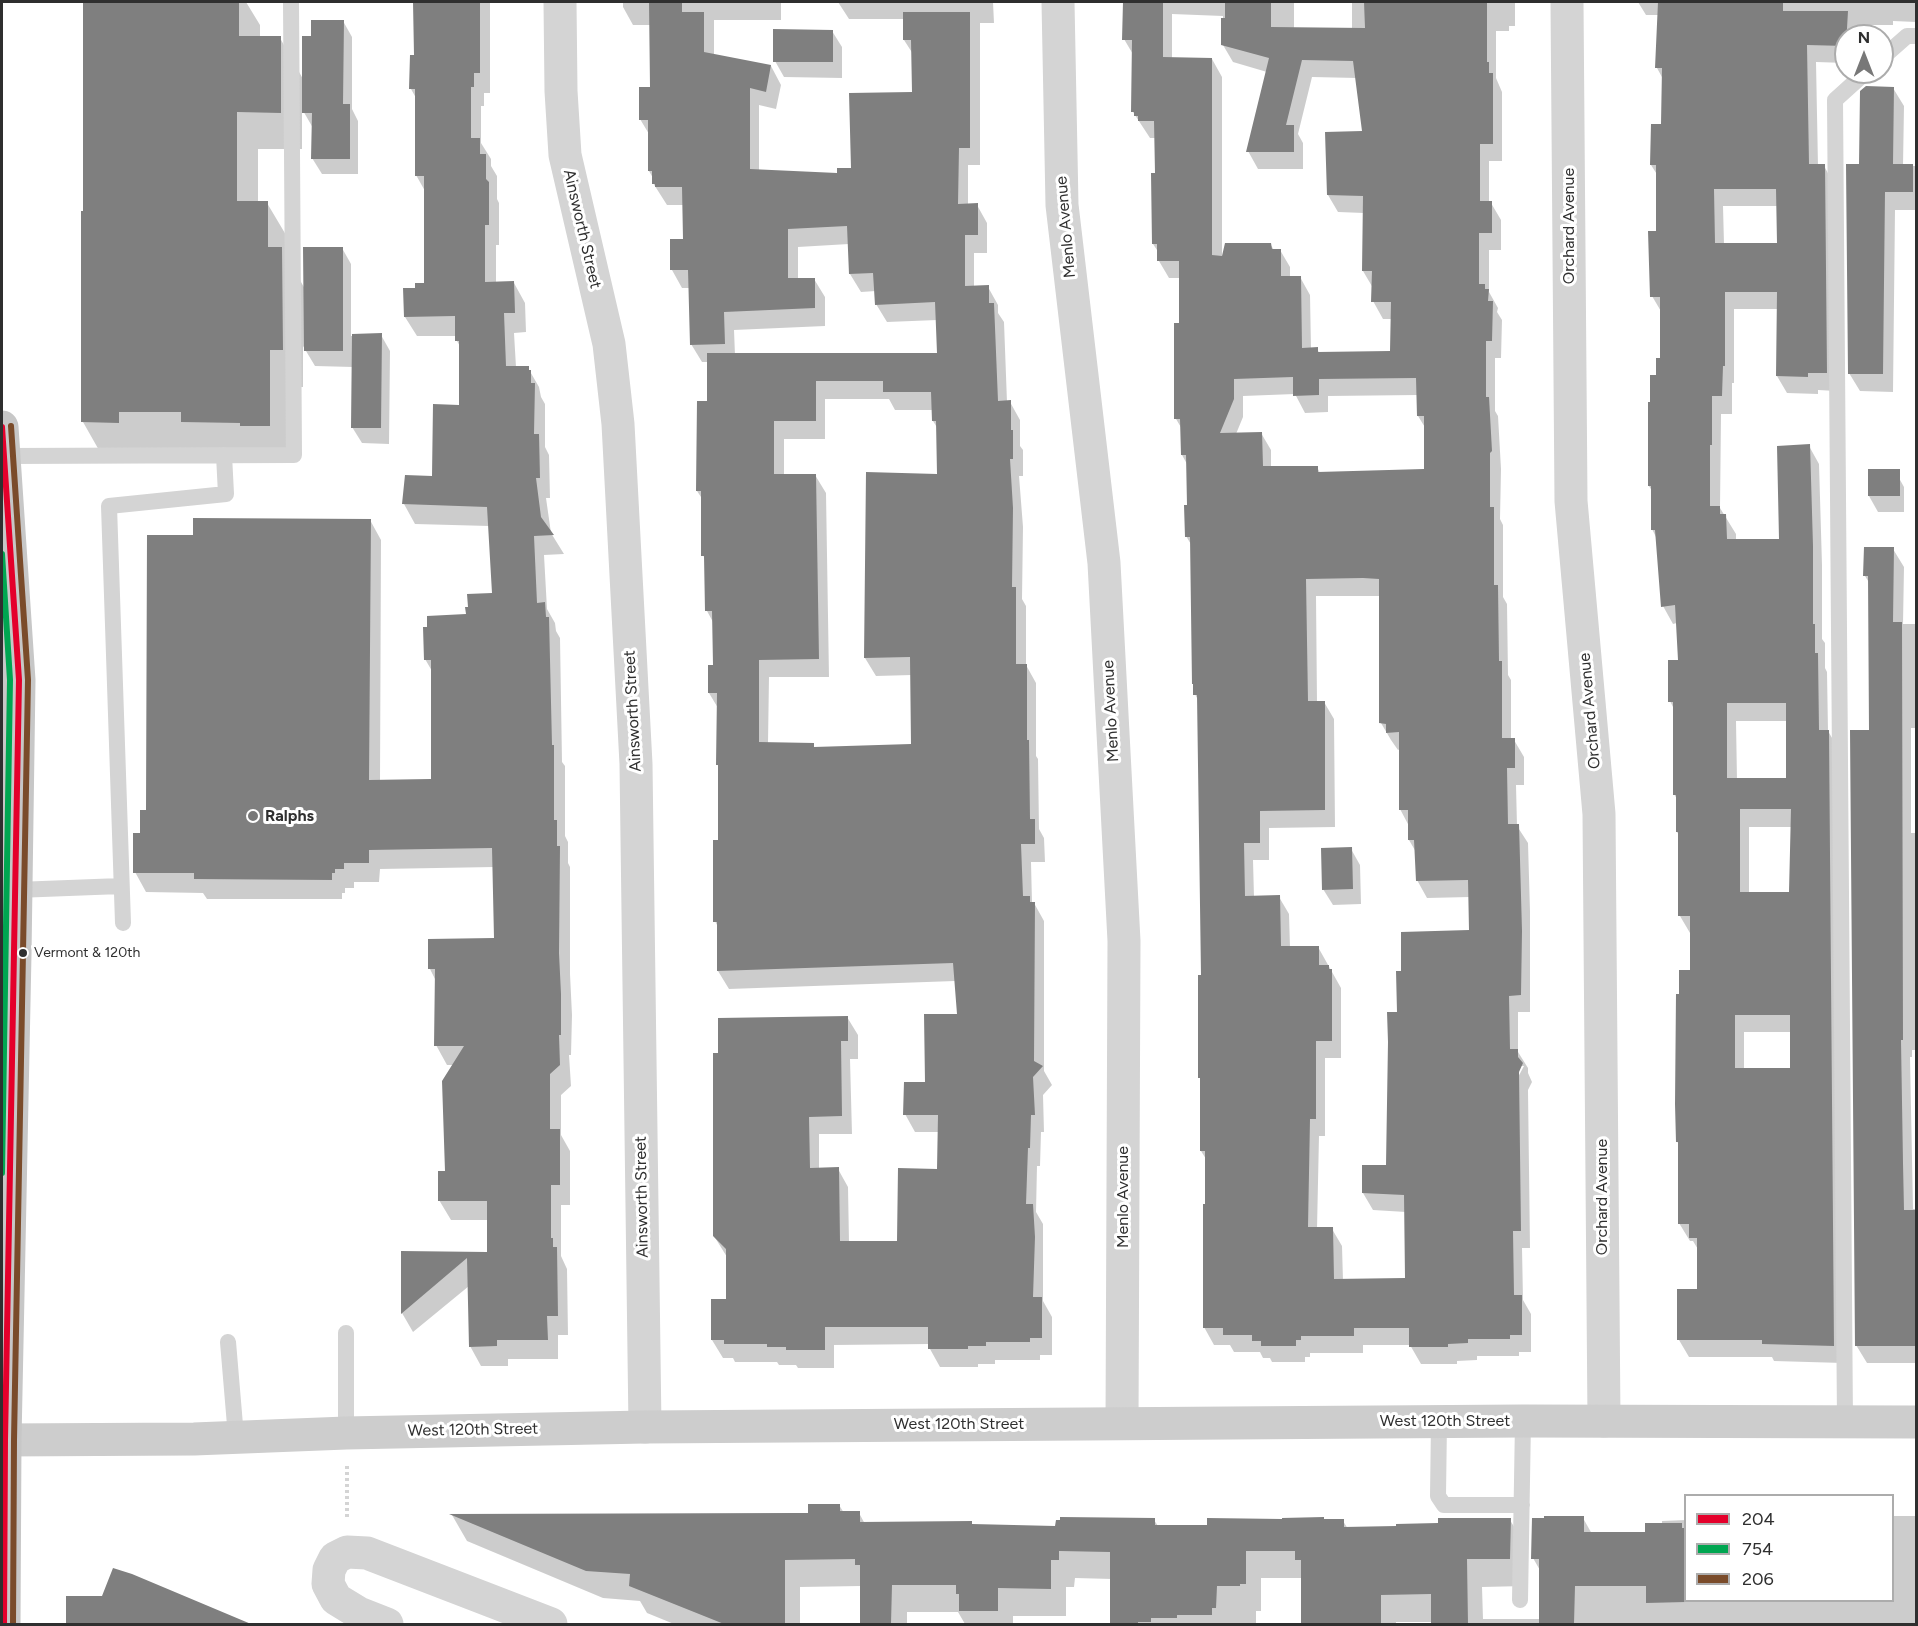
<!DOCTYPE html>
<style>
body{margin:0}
#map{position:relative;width:1918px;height:1626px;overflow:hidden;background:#fff;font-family:Figtree,sans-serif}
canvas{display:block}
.frame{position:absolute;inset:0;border:3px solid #2f2f2f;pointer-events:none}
.legend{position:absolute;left:1684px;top:1494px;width:210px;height:108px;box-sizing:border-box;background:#fff;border:2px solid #acacac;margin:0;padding:8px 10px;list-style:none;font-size:18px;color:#2f2f2f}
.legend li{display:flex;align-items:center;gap:12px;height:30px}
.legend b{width:30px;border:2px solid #acacac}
.north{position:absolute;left:1834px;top:24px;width:60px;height:60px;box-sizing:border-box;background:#fff;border:2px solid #acacac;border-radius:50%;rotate:0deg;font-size:16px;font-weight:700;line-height:24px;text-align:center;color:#2f2f2f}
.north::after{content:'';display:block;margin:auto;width:21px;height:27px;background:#787878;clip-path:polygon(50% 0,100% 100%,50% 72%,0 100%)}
</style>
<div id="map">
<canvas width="1918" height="1626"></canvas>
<div class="frame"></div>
<ul class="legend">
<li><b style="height:8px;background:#e4002b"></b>204</li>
<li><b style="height:8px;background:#00a651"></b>754</li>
<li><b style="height:8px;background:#7a4b2a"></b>206</li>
</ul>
<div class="north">N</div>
</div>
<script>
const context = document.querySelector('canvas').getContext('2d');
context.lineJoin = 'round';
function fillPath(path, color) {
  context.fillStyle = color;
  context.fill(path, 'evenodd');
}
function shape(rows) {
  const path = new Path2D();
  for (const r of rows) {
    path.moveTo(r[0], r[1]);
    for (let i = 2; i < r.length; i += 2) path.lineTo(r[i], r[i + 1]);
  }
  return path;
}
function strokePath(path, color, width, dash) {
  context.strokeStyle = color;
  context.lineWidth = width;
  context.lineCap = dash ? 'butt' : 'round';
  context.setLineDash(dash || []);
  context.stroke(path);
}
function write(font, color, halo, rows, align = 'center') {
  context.font = font + ' Figtree,sans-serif';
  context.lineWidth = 6;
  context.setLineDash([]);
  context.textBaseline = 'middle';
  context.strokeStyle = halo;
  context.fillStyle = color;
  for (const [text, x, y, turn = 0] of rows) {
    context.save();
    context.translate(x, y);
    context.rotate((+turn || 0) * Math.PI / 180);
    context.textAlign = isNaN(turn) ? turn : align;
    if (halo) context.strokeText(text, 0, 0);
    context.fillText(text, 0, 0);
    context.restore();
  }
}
fillPath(shape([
 [84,2,246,2,260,25,260,38,280,38,303,79,312,38,343,21,352,37,352,109,358,121,358,174,322,174,312,158,313,128,302,109,302,149,258,149,258,203,267,203,289,240,289,261,305,289,342,248,351,264,351,336,381,335,390,351,389,444,362,443,352,427,353,367,315,366,303,346,303,387,290,387,291,463,104,459,83,422],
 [415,2,490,2,490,93,484,93,484,106,481,106,481,143,491,159,491,166,497,176,497,199,499,203,499,245,496,245,496,283,514,283,525,303,526,332,514,333,516,367,528,368,539,387,541,397,545,404,545,447,549,455,550,498,546,498,551,533,564,554,544,555,547,609,555,623,556,631,560,638,562,762,565,766,565,836,568,842,568,863,570,867,570,974,572,1015,571,1055,569,1055,571,1086,561,1095,561,1135,570,1151,570,1205,561,1205,561,1256,567,1269,568,1335,558,1335,558,1359,508,1359,508,1366,481,1366,470,1346,469,1286,413,1332,402,1313,402,1253,489,1254,489,1220,451,1220,439,1200,446,1173,453,1065,447,1065,436,1045,436,981,430,969,495,940,494,867,380,869,379,882,354,882,354,888,345,888,345,893,342,893,342,899,207,899,203,893,146,892,135,872,141,835,147,812,195,537,370,520,381,540,380,781,432,781,432,671,425,659,467,615,493,594,489,526,415,524,404,504,406,476,433,477,461,406,461,348,457,341,457,336,417,336,405,317,416,290,425,284,425,191,416,175,416,98,411,89,416,56],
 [623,2,781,2,781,20,714,20,714,55,771,66,781,85,776,109,759,105,759,171,838,175,852,170,913,93,913,54,904,40,904,19,849,19,838,2,993,2,994,23,980,23,980,165,968,165,968,205,977,205,987,223,987,253,974,253,974,287,988,287,998,305,998,313,1004,322,1007,402,1010,402,1020,420,1020,446,1023,450,1023,476,1019,476,1023,527,1022,599,1026,606,1026,665,1036,683,1036,756,1038,759,1039,829,1044,838,1045,862,1031,862,1032,903,1034,903,1044,921,1044,1071,1052,1085,1043,1095,1044,1132,1041,1132,1040,1166,1037,1166,1036,1212,1043,1224,1043,1301,1052,1317,1052,1355,1040,1355,1040,1360,995,1360,995,1364,978,1364,978,1367,940,1367,930,1349,930,1344,834,1345,834,1368,798,1368,796,1365,779,1365,777,1362,735,1362,733,1358,723,1358,712,1340,727,1300,727,1257,714,1236,847,1017,858,1035,858,1059,850,1059,852,1134,819,1134,819,1169,838,1169,848,1187,849,1242,898,1242,938,1170,939,1132,915,1132,905,1114,926,1084,958,1015,955,981,729,989,718,971,718,927,715,921,720,841,720,769,717,764,718,708,709,693,709,667,714,667,713,622,707,611,706,561,703,555,703,500,697,491,708,403,708,362,702,362,691,344,690,288,682,288,672,270,684,240,684,205,667,205,653,183,653,178,649,171,649,134,640,119,652,89,650,25,633,25,623,7],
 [849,244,850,274,861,292,876,291,876,304,887,322,937,320,938,355,735,355,734,330,825,326,825,297,814,279,798,280,798,247],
 [825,399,889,399,895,410,933,410,933,421,938,429,938,475,865,658,876,676,912,675,913,745,815,748,813,745,768,743,769,677,829,677,826,493,815,475,784,475,784,439,825,439],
 [1124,2,1294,2,1294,29,1352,30,1352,2,1515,2,1515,26,1509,26,1509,31,1496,31,1496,78,1502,92,1502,161,1489,161,1489,203,1491,203,1501,220,1501,250,1489,250,1489,292,1498,308,1497,312,1502,320,1501,358,1495,358,1495,411,1498,416,1501,469,1500,519,1503,525,1503,597,1507,604,1508,675,1511,680,1511,740,1514,740,1524,757,1524,785,1516,785,1517,826,1528,843,1530,911,1530,1012,1518,1012,1518,1052,1528,1068,1528,1073,1532,1082,1528,1090,1530,1248,1522,1248,1523,1300,1531,1314,1531,1352,1519,1352,1519,1356,1477,1356,1477,1360,1457,1361,1457,1364,1421,1364,1410,1345,1363,1345,1363,1353,1310,1353,1310,1357,1305,1357,1305,1362,1272,1362,1270,1358,1263,1358,1260,1352,1234,1352,1230,1345,1214,1345,1204,1327,1206,1159,1201,1151,1200,1078,1202,977,1198,700,1195,694,1192,546,1186,536,1188,506,1187,464,1182,455,1182,429,1176,419,1181,325,1180,278,1169,278,1159,261,1159,253,1153,244,1157,174,1156,138,1150,138,1133,112,1134,56,1124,39],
 [1172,14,1223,16,1223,45,1233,62,1267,72,1248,151,1258,169,1303,169,1303,143,1298,134,1312,77,1357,78,1364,132,1328,195,1338,212,1364,213,1363,271,1373,288,1373,301,1383,319,1392,319,1391,353,1320,354,1317,349,1311,349,1310,295,1300,277,1290,277,1290,267,1280,250,1274,250,1270,244,1222,257,1222,77,1212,59,1172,58],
 [1295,394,1305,413,1328,412,1328,396,1418,395,1418,416,1426,429,1426,471,1320,473,1317,467,1271,467,1271,450,1261,433,1236,434,1243,417,1243,396],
 [1316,596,1381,596,1381,723,1391,740,1398,750,1400,749,1400,809,1409,826,1409,840,1416,852,1417,880,1427,898,1470,897,1471,932,1402,973,1388,1167,1363,1193,1373,1210,1406,1212,1407,1280,1343,1281,1342,1246,1332,1229,1317,1229,1319,1136,1325,1136,1325,1058,1341,1058,1341,988,1318,947,1290,947,1289,914,1279,897,1254,897,1253,860,1269,860,1269,828,1335,827,1334,719,1324,702,1317,702],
 [1520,1066,1524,1066,1517,1079],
 [1638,2,1916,2,1916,22,1893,21,1893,25,1858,25,1858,36,1846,36,1846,63,1816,62,1818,166,1824,166,1834,184,1836,391,1818,390,1818,394,1787,393,1777,376,1778,309,1734,309,1734,383,1732,383,1732,414,1721,414,1720,508,1736,534,1736,541,1781,541,1809,446,1819,464,1822,565,1822,639,1825,643,1825,668,1827,672,1828,731,1839,750,1843,1363,1774,1361,1772,1357,1689,1357,1679,1340,1699,1291,1699,1251,1693,1241,1690,1241,1679,1223,1679,1145,1677,1141,1680,996,1691,971,1690,933,1680,916,1680,837,1677,832,1677,799,1674,794,1674,709,1670,701,1680,662,1677,623,1673,624,1663,606,1656,537,1652,529,1652,491,1649,486,1651,403,1661,359,1662,313,1652,296,1658,232,1658,176,1651,165,1651,132,1663,125,1663,79,1657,68,1659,15,1646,15],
 [1723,206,1778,206,1779,244,1724,244],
 [1736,721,1788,721,1788,780,1737,780],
 [1749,827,1792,827,1791,894,1749,894],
 [1744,1032,1791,1032,1791,1069,1744,1069],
 [832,31,842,47,842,78,784,77,775,61],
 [1893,88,1904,106,1903,166,1916,166,1916,210,1895,210,1893,392,1860,391,1849,373,1861,166],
 [1895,471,1904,487,1904,512,1878,512,1869,496],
 [1893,549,1904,567,1903,624,1916,624,1916,728,1911,728,1911,833,1916,833,1916,1050,1912,1050,1912,1057,1910,1057,1913,1209,1916,1209,1916,1363,1867,1363,1856,1345,1871,732,1870,584,1865,576],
 [1351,849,1360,865,1361,904,1333,905,1323,889],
 [839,1505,844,1513,859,1513,865,1524,1057,1527,1154,1520,1158,1526,1208,1526,1343,1521,1348,1529,1397,1528,1510,1520,1526,1547,1525,1586,1482,1587,1483,1619,1540,1619,1541,1572,1533,1558,1583,1518,1592,1534,1646,1534,1662,1524,1662,1521,1686,1520,1686,1600,1892,1600,1892,1516,1916,1516,1916,1624,1433,1624,1433,1622,1396,1622,1396,1624,1302,1624,1303,1578,1261,1578,1261,1611,1256,1611,1256,1624,1112,1624,1112,1579,1075,1578,1074,1587,1066,1587,1066,1616,1013,1616,1013,1624,965,1624,958,1612,907,1612,907,1624,811,1624,861,1624,861,1586,800,1587,800,1624,674,1624,647,1613,640,1601,603,1598,467,1541,452,1515,793,1515,809,1514],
 [68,1597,247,1623,248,1624,68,1624]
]), '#0003');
fillPath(shape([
 [83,2,239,2,239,36,281,36,281,113,237,112,237,201,268,201,268,247,282,247,283,350,270,350,270,426,240,426,240,423,181,422,181,412,119,412,119,423,81,422,81,211,83,211],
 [413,2,480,2,480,73,474,73,474,87,471,87,471,138,480,138,480,154,486,154,486,179,489,182,489,225,485,225,485,282,514,281,515,313,504,313,506,366,529,366,529,370,531,370,531,383,535,383,534,434,539,434,540,478,536,478,541,517,554,535,534,536,537,603,545,602,546,617,549,617,552,745,554,745,554,820,557,820,557,846,560,846,559,953,561,994,561,1035,559,1035,560,1065,550,1074,550,1129,560,1129,560,1185,551,1185,551,1238,553,1238,553,1247,557,1247,558,1316,547,1316,548,1340,497,1340,497,1346,469,1347,467,1258,401,1314,401,1251,487,1252,487,1201,438,1201,438,1171,445,1171,442,1081,464,1046,434,1046,435,969,428,969,428,939,494,938,492,848,369,850,369,863,344,863,344,869,335,869,335,873,332,873,332,880,194,879,194,873,133,873,133,833,140,833,140,810,146,810,147,535,193,535,193,518,371,519,369,780,431,779,431,660,424,660,423,627,427,627,427,616,466,614,465,607,468,607,467,594,492,593,487,507,402,504,405,475,432,476,433,404,459,405,459,341,455,341,455,316,404,317,403,288,415,288,415,283,424,283,424,176,415,176,415,89,409,89,410,55,414,55],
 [649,2,682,2,682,12,704,12,704,52,771,65,766,92,750,88,750,169,837,173,837,168,851,168,849,93,912,92,911,40,903,40,903,12,970,12,970,148,959,148,958,204,978,203,978,235,965,235,965,286,989,285,989,303,994,303,998,401,1011,400,1011,430,1013,430,1013,459,1010,459,1013,508,1012,587,1016,587,1016,664,1027,664,1027,740,1029,740,1030,819,1035,819,1035,844,1021,844,1023,896,1030,896,1030,902,1035,902,1034,1061,1043,1066,1033,1077,1035,1115,1031,1115,1030,1148,1028,1148,1026,1204,1033,1204,1035,1237,1033,1297,1042,1297,1042,1338,1030,1338,1030,1342,986,1342,986,1346,968,1346,968,1349,928,1349,928,1327,825,1327,825,1350,786,1350,786,1347,767,1347,767,1344,724,1344,724,1340,711,1340,711,1299,726,1299,726,1249,713,1236,713,1053,718,1053,718,1018,848,1016,848,1041,841,1041,842,1116,809,1117,810,1168,839,1167,840,1241,897,1241,898,1168,937,1169,938,1115,903,1115,904,1082,925,1082,924,1014,957,1014,953,963,717,971,717,922,713,922,713,840,718,840,718,765,716,765,717,693,708,693,708,665,713,665,712,611,705,611,704,556,701,556,701,491,696,491,697,401,707,401,707,353,937,353,935,302,875,305,873,273,849,274,847,226,788,229,788,278,815,278,815,308,724,312,725,344,690,345,688,270,670,270,670,239,683,239,682,187,655,187,655,184,652,184,652,171,648,171,648,120,639,120,639,87,650,87],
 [816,381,883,381,883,392,931,392,932,421,936,421,937,474,866,472,864,658,910,657,911,744,814,747,814,743,759,742,759,660,819,659,816,474,774,474,774,421,816,421],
 [1123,2,1163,2,1163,57,1212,58,1212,255,1222,256,1225,243,1271,243,1272,249,1281,249,1281,276,1301,276,1302,348,1318,347,1318,352,1390,351,1391,302,1371,302,1372,271,1362,271,1363,196,1327,195,1325,132,1362,131,1353,61,1302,60,1286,125,1294,125,1294,152,1246,152,1269,58,1221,45,1221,18,1225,18,1225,2,1271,2,1271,27,1365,28,1364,2,1487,2,1487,62,1489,62,1489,73,1493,73,1493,144,1480,144,1480,201,1492,201,1492,233,1479,233,1479,284,1485,284,1485,289,1489,289,1488,301,1493,301,1492,341,1486,341,1486,397,1489,397,1492,451,1490,453,1490,507,1494,507,1494,585,1498,585,1499,661,1502,661,1502,738,1515,738,1515,768,1507,768,1508,824,1519,824,1522,931,1521,995,1509,996,1510,1049,1518,1049,1518,1057,1523,1063,1519,1072,1521,1231,1513,1231,1514,1295,1522,1295,1522,1335,1510,1335,1510,1339,1468,1339,1468,1343,1448,1344,1448,1347,1409,1347,1409,1328,1354,1328,1354,1336,1301,1336,1301,1340,1296,1340,1296,1346,1261,1346,1261,1341,1252,1341,1252,1335,1223,1335,1223,1328,1203,1328,1203,1204,1205,1204,1205,1151,1200,1151,1200,1078,1198,1078,1198,975,1201,975,1197,695,1193,695,1193,684,1192,684,1190,537,1185,537,1184,505,1187,505,1186,455,1181,455,1180,419,1174,419,1174,323,1179,323,1179,261,1157,261,1157,244,1152,244,1151,173,1155,173,1154,121,1138,121,1138,116,1134,116,1134,112,1131,112,1132,40,1122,40],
 [1293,377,1293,396,1319,395,1319,379,1416,378,1417,416,1424,416,1424,469,1318,472,1318,466,1263,466,1262,432,1220,433,1234,399,1234,379],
 [1363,578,1379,579,1379,723,1386,724,1386,733,1399,732,1399,810,1408,810,1408,840,1414,840,1416,881,1468,880,1469,930,1401,932,1401,971,1396,971,1397,1012,1387,1012,1388,1042,1386,1165,1362,1165,1362,1193,1404,1195,1405,1278,1334,1279,1333,1227,1308,1227,1310,1119,1316,1119,1316,1041,1332,1041,1332,969,1329,969,1329,965,1319,965,1319,946,1281,946,1280,895,1245,896,1244,843,1260,843,1260,811,1325,810,1325,701,1308,701,1306,579],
 [1658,2,1783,2,1783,11,1848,11,1846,46,1807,45,1809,164,1825,164,1827,373,1808,373,1808,377,1776,376,1777,292,1725,292,1725,366,1723,366,1722,396,1712,396,1712,445,1710,445,1710,506,1720,506,1720,514,1726,514,1727,539,1779,539,1777,446,1810,444,1813,546,1813,624,1815,624,1815,653,1818,653,1819,730,1829,730,1834,1346,1762,1344,1762,1340,1677,1340,1677,1289,1697,1289,1697,1238,1689,1238,1689,1224,1678,1224,1678,1142,1676,1142,1675,1104,1676,994,1679,994,1679,970,1690,970,1690,916,1678,916,1678,832,1676,832,1676,795,1673,795,1673,702,1668,702,1668,660,1678,660,1675,605,1661,607,1655,530,1651,530,1651,486,1648,486,1648,402,1650,402,1650,375,1656,375,1656,358,1660,358,1660,297,1650,297,1648,231,1656,231,1656,165,1650,165,1651,124,1661,124,1662,68,1655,68],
 [1714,189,1776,189,1777,243,1715,243],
 [1727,703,1786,703,1786,778,1727,778],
 [1740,809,1791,809,1789,892,1740,892],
 [1735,1015,1790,1015,1790,1068,1735,1068],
 [311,20,344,20,343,104,350,104,350,159,311,159,312,113,302,113,302,36,311,36],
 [773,29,833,30,833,62,773,62],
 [1866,86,1894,87,1893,164,1913,164,1913,192,1885,192,1883,374,1848,374,1846,164,1859,164,1860,91],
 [303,247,343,247,343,351,304,351],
 [382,333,381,428,351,428,352,334],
 [1868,469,1900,469,1900,496,1868,496],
 [1864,547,1894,547,1893,622,1902,622,1903,1040,1901,1040,1903,1163,1904,1210,1917,1210,1917,1346,1855,1346,1850,730,1869,730,1868,576,1863,576],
 [1352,847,1353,889,1322,890,1321,848],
 [808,1504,840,1504,840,1511,860,1511,860,1522,972,1521,972,1524,1055,1526,1056,1520,1060,1520,1060,1517,1155,1518,1155,1525,1207,1525,1207,1518,1282,1519,1282,1518,1324,1517,1324,1519,1344,1519,1344,1527,1396,1526,1396,1524,1438,1523,1438,1518,1511,1518,1510,1559,1467,1559,1468,1624,1431,1624,1431,1594,1381,1595,1381,1624,1301,1624,1301,1560,1295,1560,1295,1551,1246,1551,1246,1584,1240,1584,1240,1586,1217,1586,1216,1608,1212,1608,1212,1615,1177,1615,1177,1618,1151,1618,1151,1622,1138,1622,1138,1624,1110,1624,1110,1552,1059,1551,1059,1560,1051,1560,1051,1589,998,1588,998,1611,959,1611,959,1594,956,1594,956,1585,892,1585,891,1624,860,1624,860,1565,855,1565,855,1559,785,1560,785,1624,724,1624,629,1586,630,1574,586,1571,449,1514,793,1513,808,1513],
 [1544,1516,1584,1516,1584,1532,1645,1532,1645,1523,1682,1523,1682,1528,1686,1528,1686,1602,1646,1603,1646,1586,1575,1586,1574,1624,1539,1624,1539,1559,1531,1559,1532,1518,1544,1518],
 [113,1568,132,1574,251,1624,66,1624,66,1596,102,1596]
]), '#7f7f7f');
strokePath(shape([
 [347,1466,347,1518]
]), '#d4d4d4', 4, [3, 3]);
strokePath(shape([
 [1882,58,1907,36,1916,36],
 [4,456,294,455,291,2],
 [16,890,121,886],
 [123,923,109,506,226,494,224,455],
 [346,1333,346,1433],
 [228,1342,236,1437],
 [1439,1422,1438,1496,1444,1505,1522,1505],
 [1845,1422,1835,100,1866,72],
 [1520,1600,1523,1421]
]), '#d4d4d4', 16);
strokePath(shape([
 [560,2,561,91,565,155,609,344,618,424,636,764,645,1427],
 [1058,2,1062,205,1104,563,1124,941,1122,1423],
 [1567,2,1571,501,1599,814,1604,1421],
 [387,1624,359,1613,336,1599,328,1584,329,1570,335,1558,347,1552,367,1553,551,1624]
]), '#d4d4d4', 33);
strokePath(shape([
 [2,1440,194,1439,346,1433,645,1427,1523,1421,1916,1422]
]), '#cdcdcd', 33);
strokePath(shape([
 [2,427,19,680,15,954,5,1440,4,1624]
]), '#c7c7c7', 33);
strokePath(shape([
 [2,427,19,680,5,1440,4,1624]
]), '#e4002b', 6);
strokePath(shape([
 [2,554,10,680,2,1173]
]), '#00a651', 6);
strokePath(shape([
 [11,426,28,680,14,1440,13,1624]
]), '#7a4b2a', 6);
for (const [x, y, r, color] of [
 [253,816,6,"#787878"],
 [23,953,5,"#2f2f2f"]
]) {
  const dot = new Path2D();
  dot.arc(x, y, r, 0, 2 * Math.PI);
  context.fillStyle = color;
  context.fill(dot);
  strokePath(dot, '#fff', 2);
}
write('14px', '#2f2f2f', '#fff', [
 ["Vermont & 120th",34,953]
], 'left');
write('16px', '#2f2f2f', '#fff', [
 ["Orchard Avenue",1569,226,-90],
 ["Menlo Avenue",1066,227,-95],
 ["Ainsworth Street",582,229,77],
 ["Ainsworth Street",633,711,-93],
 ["Menlo Avenue",1111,711,-93],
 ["Orchard Avenue",1590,711,-95],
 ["Ainsworth Street",642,1197,-91],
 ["Menlo Avenue",1123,1197,-90],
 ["Orchard Avenue",1602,1197,-90],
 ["West 120th Street",1445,1421],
 ["West 120th Street",959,1424],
 ["West 120th Street",473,1430,-1]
]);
write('bold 16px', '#2f2f2f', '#fff', [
 ["Ralphs",265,816]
], 'left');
</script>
